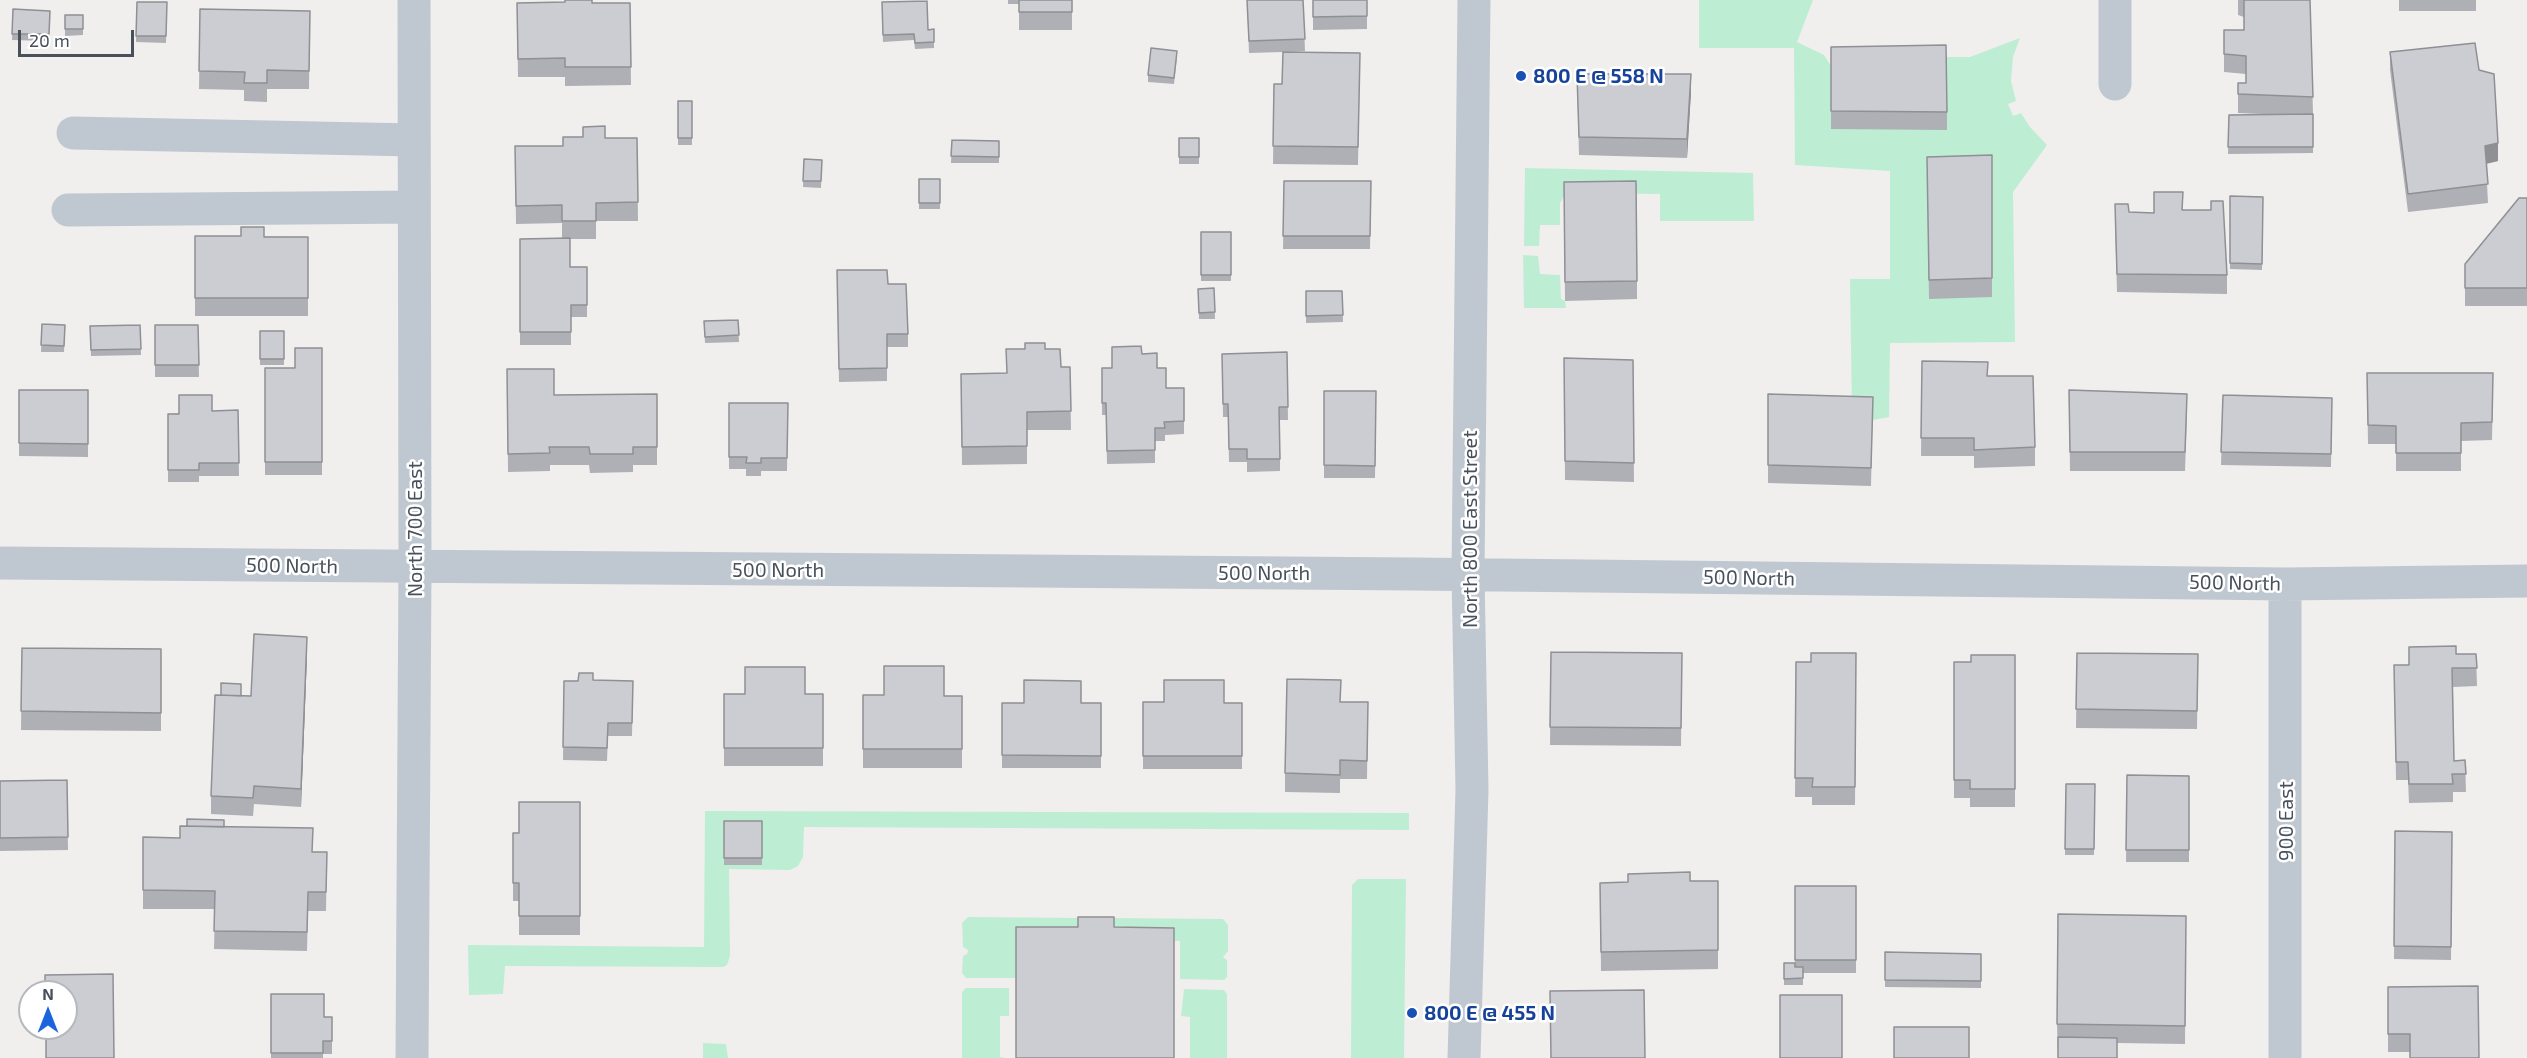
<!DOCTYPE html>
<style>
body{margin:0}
#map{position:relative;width:2527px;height:1058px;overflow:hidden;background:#f1eeee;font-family:"Exo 2",sans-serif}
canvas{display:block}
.north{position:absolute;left:18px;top:980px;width:60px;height:60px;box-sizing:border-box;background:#fff;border:2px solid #b5b9bd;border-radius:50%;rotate:0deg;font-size:16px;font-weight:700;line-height:24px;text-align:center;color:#47505b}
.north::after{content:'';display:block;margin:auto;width:21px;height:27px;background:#1c64de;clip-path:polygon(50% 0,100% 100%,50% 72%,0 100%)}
.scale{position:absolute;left:18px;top:30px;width:116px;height:27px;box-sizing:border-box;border:3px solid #47505b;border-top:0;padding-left:8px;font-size:18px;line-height:21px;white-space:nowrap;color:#47505b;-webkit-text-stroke:4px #fff;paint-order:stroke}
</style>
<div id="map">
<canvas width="2527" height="1058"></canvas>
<div class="north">N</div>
<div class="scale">20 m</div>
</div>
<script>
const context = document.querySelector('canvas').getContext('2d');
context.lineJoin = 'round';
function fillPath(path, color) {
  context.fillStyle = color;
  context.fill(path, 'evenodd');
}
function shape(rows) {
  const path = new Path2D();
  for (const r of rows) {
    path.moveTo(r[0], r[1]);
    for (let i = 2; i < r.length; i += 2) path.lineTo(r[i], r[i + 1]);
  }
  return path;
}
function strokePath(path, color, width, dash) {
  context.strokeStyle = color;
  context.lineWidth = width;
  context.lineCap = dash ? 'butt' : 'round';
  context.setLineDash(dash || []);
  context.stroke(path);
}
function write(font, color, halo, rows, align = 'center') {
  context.font = font + ' "Exo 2",sans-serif';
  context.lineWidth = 5;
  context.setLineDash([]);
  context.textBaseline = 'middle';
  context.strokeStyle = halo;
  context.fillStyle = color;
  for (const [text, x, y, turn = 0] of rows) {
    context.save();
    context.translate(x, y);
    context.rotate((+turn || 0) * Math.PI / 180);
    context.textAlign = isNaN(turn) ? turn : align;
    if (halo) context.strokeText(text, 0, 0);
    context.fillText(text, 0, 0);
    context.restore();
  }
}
fillPath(shape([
 [1699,0,1813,0,1797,42,1824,55,1831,66,1945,57,1970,57,2020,38,2013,57,2011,81,2016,101,2008,104,2013,116,2021,113,2030,127,2047,145,2013,192,2015,342,1890,343,1889,417,1873,420,1872,415,1852,415,1850,279,1890,279,1890,171,1795,165,1794,48,1699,48],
 [1525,168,1753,173,1754,221,1660,221,1660,194,1566,193,1560,203,1560,225,1540,225,1539,246,1524,246],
 [1523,255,1538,256,1540,274,1560,275,1561,299,1565,301,1566,308,1524,308],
 [705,811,1409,813,1409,830,804,827,803,857,798,866,790,870,729,869,730,956,727,965,723,967,505,966,503,994,469,995,468,945,704,947],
 [1358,879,1406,879,1404,1058,1351,1058,1352,885],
 [968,917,1082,918,1086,922,1016,978,966,978,962,973,963,956,967,954,968,950,963,947,962,923],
 [1109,918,1223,919,1228,925,1228,951,1223,957,1227,960,1227,977,1224,980,1180,979,1180,941,1104,940],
 [966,988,1009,988,1009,1016,1000,1016,1000,1057,1005,1058,962,1058,962,992],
 [1184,989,1224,990,1227,994,1227,1058,1190,1058,1190,1017,1181,1016],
 [703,1043,726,1044,728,1058,703,1058]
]), '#bdeed3');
strokePath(shape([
 [2115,0,2115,84],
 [73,133,414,140],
 [68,210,414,207],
 [0,563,1414,574,2285,584,2527,581],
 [2285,584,2285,1058],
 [412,1058,415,567,414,0],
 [1464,1058,1472,790,1468,574,1474,0]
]), '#bfc8d0', 33);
fillPath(shape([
 [565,0,592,3,630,3,631,85,565,86,565,77,518,77,517,3,565,2],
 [1008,0,1072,0,1072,30,1019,30,1019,4,1008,4],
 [1247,0,1303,0,1305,51,1291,52,1360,53,1358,165,1273,164,1274,84,1282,84,1283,52,1249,53],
 [1313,0,1367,0,1367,29,1313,30],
 [2238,0,2310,0,2313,114,2313,153,2228,154,2229,115,2284,115,2238,113,2238,83,2246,83,2246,74,2224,72,2224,30,2244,30,2244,17,2238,15],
 [2399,0,2476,0,2476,11,2399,11],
 [137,2,167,2,166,43,136,42],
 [882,2,928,30,934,29,934,48,915,49,914,40,883,42],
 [13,9,50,11,49,41,12,40],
 [200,9,310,11,309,89,267,89,267,102,244,101,244,90,199,89],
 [65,15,83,15,83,35,65,36],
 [1831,47,1947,112,1947,130,1831,129],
 [2390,52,2479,70,2498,161,2486,164,2488,203,2408,212,2390,70],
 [1177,57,1174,84,1148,82,1148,75],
 [1577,74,1691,92,1687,158,1579,155],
 [678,101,692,101,692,145,678,145],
 [605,138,637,138,638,221,596,221,596,239,570,239,570,267,587,267,587,317,571,317,571,345,520,345,520,239,562,238,562,223,516,224,515,146,563,146],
 [1179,138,1199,138,1199,164,1179,164],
 [952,140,999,141,999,163,951,163],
 [1992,155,1992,297,1929,299,1927,157],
 [804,159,822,160,821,188,803,187],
 [919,179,940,179,940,209,919,209],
 [1284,181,1371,181,1370,249,1283,249],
 [1564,182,1637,281,1637,299,1565,301],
 [2230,196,2263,197,2262,270,2230,269],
 [2527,198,2527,306,2465,306,2465,264],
 [2211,201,2227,275,2227,294,2117,292,2115,223,2154,213,2183,210,2211,210],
 [1201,232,1231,232,1231,281,1201,281],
 [195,236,308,237,308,316,195,316],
 [837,270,888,284,908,334,908,347,887,347,887,381,839,382],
 [1214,288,1215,319,1199,319,1198,289],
 [1306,291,1342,291,1343,322,1306,323],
 [738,320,739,342,705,343,704,321],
 [42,324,65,325,64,352,41,352],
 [140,325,141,355,91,356,90,326],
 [155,325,198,325,199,377,155,377],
 [260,331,284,331,284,365,260,365],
 [1025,343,1045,349,1061,367,1070,367,1071,430,1027,430,1027,464,962,465,961,374,1006,373,1025,349],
 [322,348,322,475,265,475,265,368,295,368],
 [1287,352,1288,420,1280,420,1280,471,1247,472,1247,462,1229,462,1228,417,1223,417,1222,354],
 [1142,354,1157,368,1166,388,1184,388,1184,434,1165,435,1165,441,1155,441,1155,463,1107,464,1106,415,1102,415,1102,368,1112,368],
 [1564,358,1633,360,1634,482,1565,480],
 [1922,361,1988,376,2035,447,2035,466,1974,468,1974,456,1921,456],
 [507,369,554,395,657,394,657,465,633,465,633,472,590,473,589,465,550,465,550,471,508,472],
 [2367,373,2493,391,2492,440,2461,441,2461,471,2396,471,2396,444,2368,444],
 [19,390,88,390,88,457,19,456],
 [2069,390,2187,412,2185,471,2070,471],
 [1324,391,1376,391,1375,478,1324,478],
 [1768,394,1873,397,1871,486,1768,483],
 [2223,395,2332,398,2331,467,2221,465],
 [729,403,788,403,787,471,761,471,761,476,746,476,746,469,729,469],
 [238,410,239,476,199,476,199,482,168,482,168,414],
 [2409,647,2456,654,2476,654,2477,686,2453,687,2454,761,2465,760,2466,792,2453,792,2453,802,2409,803,2408,780,2396,780,2394,665,2409,665],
 [22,648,161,649,161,731,21,730],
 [1551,652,1682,653,1681,746,1550,745],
 [1856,653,1855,805,1812,805,1812,797,1795,797,1796,662,1811,662],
 [2077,653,2198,654,2197,729,2076,728],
 [307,655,301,807,254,804,253,816,211,814,211,796,241,696,251,696],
 [2015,655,2015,807,1970,807,1970,798,1954,798,1954,662,1971,662],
 [593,680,633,681,632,736,608,736,607,761,563,760,564,681],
 [724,694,823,694,823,766,724,766],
 [863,695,962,696,962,768,863,768],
 [1143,702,1242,703,1242,769,1143,769],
 [1341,702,1368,702,1367,779,1340,779,1340,793,1285,792,1285,773],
 [1002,703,1101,703,1101,768,1002,768],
 [2127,775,2189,776,2189,862,2126,862],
 [67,780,68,850,0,851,0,781],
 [2066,784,2095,784,2094,855,2065,855],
 [580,802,580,935,519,935,519,901,513,901,513,833,519,833],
 [724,821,762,821,762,865,724,865],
 [224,827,313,852,327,852,326,911,308,911,307,951,214,949,215,909,143,909,143,890,180,838],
 [2395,831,2452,832,2451,960,2394,959],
 [1718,881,1718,969,1601,971,1600,883],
 [1795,886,1856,886,1856,973,1803,973,1803,985,1784,985,1784,963,1795,963],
 [2186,916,2185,1044,2117,1043,2058,1058,2057,1024],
 [1885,952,1981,954,1981,988,1885,987],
 [2388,987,2479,1058,2410,1052,2388,1052],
 [271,994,324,1017,332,1017,332,1054,323,1054,323,1058,271,1058]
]), '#afb0b5');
fillPath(shape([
 [1691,74,1691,92,1687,158,1687,139],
 [2498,143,2498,161,2485,164,2485,146],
 [307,637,307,655,301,807,301,789]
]), '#8e9094');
const building = shape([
 [565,0,592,0,592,3,630,3,631,67,565,67,565,58,518,59,517,3,565,2,565,0],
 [1019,0,1072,0,1072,12,1019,12,1019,0],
 [1247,0,1303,0,1305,39,1249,41,1247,0],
 [1313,0,1367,0,1367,16,1313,17,1313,0],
 [2244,0,2310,0,2313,97,2238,94,2238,83,2246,83,2246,56,2224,54,2224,30,2244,30,2244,0],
 [927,1,928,30,934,29,934,42,915,43,914,34,883,35,882,2,927,1],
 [137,2,167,2,166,36,136,36,137,2],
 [13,9,50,11,49,34,12,34,13,9],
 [200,9,310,11,309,71,267,70,267,83,244,83,245,72,199,71,200,9],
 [65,15,83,15,83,29,65,29,65,15],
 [2475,43,2479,70,2494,74,2498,143,2485,146,2488,184,2408,194,2390,52,2475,43],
 [1946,45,1947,112,1831,111,1831,47,1946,45],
 [1151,48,1177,51,1174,78,1148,75,1151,48],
 [1283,52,1360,53,1358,147,1273,146,1274,84,1282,84,1283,52],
 [1577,74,1691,74,1687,139,1579,137,1577,74],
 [678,101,692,101,692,138,678,138,678,101],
 [2313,114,2313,147,2228,147,2229,115,2313,114],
 [605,126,605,138,637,138,638,202,596,203,596,221,562,221,562,205,516,206,515,146,563,146,563,137,583,137,583,127,605,126],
 [1179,138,1199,138,1199,157,1179,157,1179,138],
 [952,140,999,141,999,157,951,156,952,140],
 [1992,155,1992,278,1929,280,1927,157,1992,155],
 [804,159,822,160,821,181,803,181,804,159],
 [919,179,940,179,940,203,919,203,919,179],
 [1284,181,1371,181,1370,236,1283,236,1284,181],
 [1636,181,1637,281,1565,282,1564,182,1636,181],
 [2154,192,2183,192,2182,210,2211,210,2211,201,2223,201,2227,275,2117,274,2115,204,2128,204,2129,212,2154,213,2154,192],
 [2230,196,2263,197,2262,264,2230,263,2230,196],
 [2519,198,2527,198,2527,288,2465,288,2465,264,2519,198],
 [241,227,264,227,264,237,308,237,308,298,195,298,195,236,241,236,241,227],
 [1201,232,1231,232,1231,275,1201,275,1201,232],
 [570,238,570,267,587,267,587,305,571,305,571,332,520,332,520,239,570,238],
 [837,270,887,270,888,284,906,284,908,334,887,334,887,368,839,369,837,270],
 [1214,288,1215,312,1199,313,1198,289,1214,288],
 [1306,291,1342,291,1343,315,1306,316,1306,291],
 [738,320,739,335,705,337,704,321,738,320],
 [42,324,65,325,64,346,41,345,42,324],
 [140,325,141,349,91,350,90,326,140,325],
 [155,325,198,325,199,365,155,365,155,325],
 [260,331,284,331,284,359,260,359,260,331],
 [1025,343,1045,343,1045,349,1060,349,1061,367,1070,367,1071,411,1027,412,1027,446,962,447,961,374,1007,373,1006,349,1025,349,1025,343],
 [1141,346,1142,354,1157,353,1157,368,1166,368,1166,388,1184,388,1184,421,1164,422,1165,428,1155,428,1155,450,1107,451,1106,403,1102,403,1102,368,1112,368,1112,347,1141,346],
 [295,348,322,348,322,462,265,462,265,368,295,368,295,348],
 [1287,352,1288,407,1279,407,1280,459,1247,459,1247,449,1229,449,1228,404,1223,404,1222,354,1287,352],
 [1564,358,1633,360,1634,463,1565,461,1564,358],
 [1922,361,1988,362,1987,376,2033,376,2035,447,1974,450,1974,438,1921,438,1922,361],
 [507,369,554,369,554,395,657,394,657,447,633,447,633,454,590,454,589,447,549,447,550,453,508,454,507,369],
 [2367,373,2493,373,2492,422,2461,423,2461,453,2396,453,2396,426,2368,425,2367,373],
 [19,390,88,390,88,444,19,443,19,390],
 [2069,390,2187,394,2185,452,2070,452,2069,390],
 [1324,391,1376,391,1375,466,1324,465,1324,391],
 [1768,394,1873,397,1871,468,1768,465,1768,394],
 [179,395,212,395,212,411,238,410,239,463,199,463,199,470,168,470,168,414,179,414,179,395],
 [2223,395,2332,398,2331,454,2221,452,2223,395],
 [729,403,788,403,787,458,761,458,761,463,746,463,747,457,729,457,729,403],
 [254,634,307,637,301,789,254,786,253,798,211,796,215,695,251,696,254,634],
 [2456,646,2456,654,2476,654,2477,668,2452,668,2454,761,2465,760,2466,774,2452,774,2453,784,2409,784,2408,762,2396,762,2394,665,2409,665,2409,647,2456,646],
 [22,648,161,649,161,713,21,711,22,648],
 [1551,652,1682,653,1681,728,1550,727,1551,652],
 [1811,653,1856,653,1855,787,1812,787,1813,778,1795,778,1796,662,1811,662,1811,653],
 [2077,653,2198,654,2197,711,2076,709,2077,653],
 [1971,655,2015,655,2015,789,1970,789,1970,780,1954,780,1954,662,1971,662,1971,655],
 [884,666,944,666,944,696,962,696,962,749,863,749,863,695,884,695,884,666],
 [745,667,805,667,805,694,823,694,823,748,724,748,724,694,745,694,745,667],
 [579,673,593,673,593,680,633,681,632,723,608,723,607,748,563,747,564,681,578,681,579,673],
 [1287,679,1341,680,1340,702,1368,702,1367,761,1340,760,1340,775,1285,773,1287,679],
 [1024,680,1081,681,1081,703,1101,703,1101,756,1002,755,1002,703,1024,703,1024,680],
 [1164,680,1224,680,1224,703,1242,703,1242,756,1143,756,1143,702,1164,702,1164,680],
 [221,683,241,684,241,696,221,695,221,683],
 [2127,775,2189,776,2189,850,2126,850,2127,775],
 [67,780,68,837,0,838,0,781,67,780],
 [2066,784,2095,784,2094,849,2065,849,2066,784],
 [519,802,580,802,580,916,519,916,519,883,513,883,513,833,519,833,519,802],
 [187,819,224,820,224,827,187,826,187,819],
 [724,821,762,821,762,858,724,858,724,821],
 [180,826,313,828,312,852,327,852,326,892,308,892,307,932,214,931,215,891,143,890,143,837,180,838,180,826],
 [2395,831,2452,832,2451,947,2394,946,2395,831],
 [1690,872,1690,881,1718,881,1718,950,1601,952,1600,883,1628,882,1628,874,1690,872],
 [1795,886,1856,886,1856,960,1795,960,1795,886],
 [2058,914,2186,916,2185,1026,2057,1024,2058,914],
 [1078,917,1114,917,1114,927,1174,928,1174,1058,1016,1058,1016,927,1078,927,1078,917],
 [1885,952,1981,954,1981,981,1885,980,1885,952],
 [1784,963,1795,963,1795,967,1803,967,1803,978,1784,979,1784,963],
 [113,974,114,1058,46,1058,46,1028,66,1028,66,992,45,992,45,975,113,974],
 [2478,986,2479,1058,2410,1058,2410,1034,2388,1034,2388,987,2478,986],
 [1644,990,1645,1058,1551,1058,1550,991,1644,990],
 [271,994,324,994,324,1017,332,1017,332,1041,323,1041,323,1053,271,1053,271,994],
 [1780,995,1842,995,1842,1058,1780,1058,1780,995],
 [1894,1027,1969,1027,1969,1058,1894,1058,1894,1027],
 [2058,1037,2117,1038,2117,1058,2058,1058,2058,1037]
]);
fillPath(building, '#cbcdd3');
strokePath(building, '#8e9094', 1.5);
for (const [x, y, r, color] of [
 [1521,76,6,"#1a4fb4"],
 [1412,1013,6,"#1a4fb4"]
]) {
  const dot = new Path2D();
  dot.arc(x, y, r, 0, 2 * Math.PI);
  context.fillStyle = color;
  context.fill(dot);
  strokePath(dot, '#fff', 2);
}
write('bold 20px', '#164399', '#fff', [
 ["800 E @ 558 N",1533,76],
 ["800 E @ 455 N",1424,1013]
], 'left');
write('20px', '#47505b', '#fff', [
 ["North 700 East",415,529,-90],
 ["North 800 East Street",1470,529,-90],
 ["500 North",292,566,1],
 ["500 North",778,570],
 ["500 North",1264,573],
 ["500 North",1749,578,1],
 ["500 North",2235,583,1],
 ["900 East",2286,821,-90]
]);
</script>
